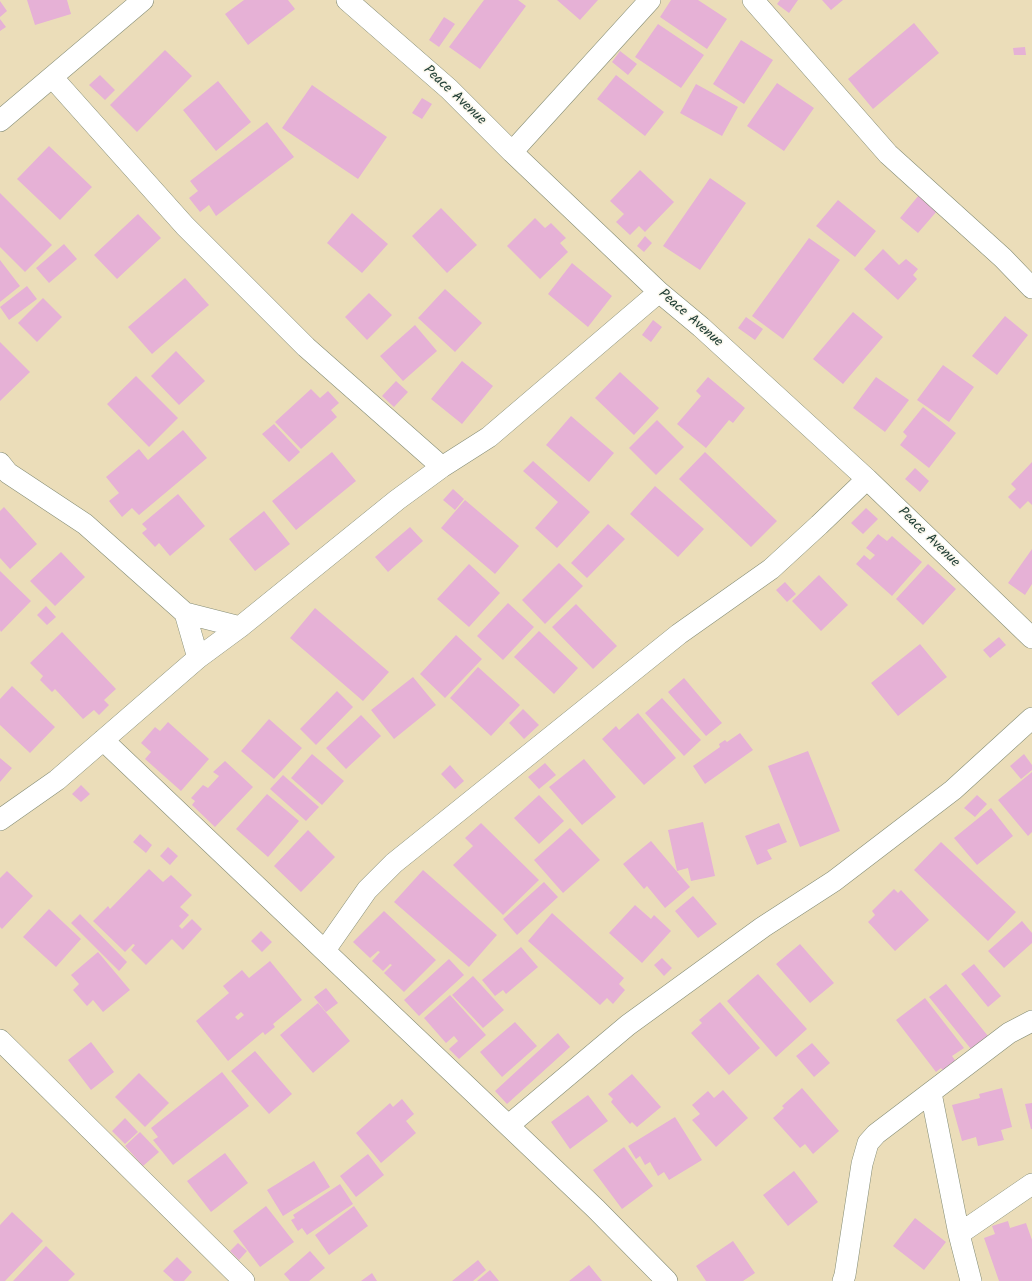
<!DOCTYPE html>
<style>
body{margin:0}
canvas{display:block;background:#ebddb9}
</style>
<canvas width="1032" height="1281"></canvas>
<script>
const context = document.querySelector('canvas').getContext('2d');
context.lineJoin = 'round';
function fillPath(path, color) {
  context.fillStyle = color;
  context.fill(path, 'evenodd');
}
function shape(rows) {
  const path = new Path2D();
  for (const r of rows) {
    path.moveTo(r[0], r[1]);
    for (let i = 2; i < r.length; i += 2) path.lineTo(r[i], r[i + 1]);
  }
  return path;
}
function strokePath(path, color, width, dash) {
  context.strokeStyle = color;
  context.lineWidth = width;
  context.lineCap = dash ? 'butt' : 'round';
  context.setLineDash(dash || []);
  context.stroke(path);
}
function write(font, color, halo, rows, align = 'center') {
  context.font = font + ' Kalam,sans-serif';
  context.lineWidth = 3;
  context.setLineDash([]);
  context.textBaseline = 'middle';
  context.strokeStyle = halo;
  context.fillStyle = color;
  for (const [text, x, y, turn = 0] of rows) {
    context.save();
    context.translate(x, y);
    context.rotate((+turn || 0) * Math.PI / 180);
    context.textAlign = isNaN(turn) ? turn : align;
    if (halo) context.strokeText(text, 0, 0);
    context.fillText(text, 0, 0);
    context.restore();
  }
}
fillPath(shape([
 [27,0,67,0,71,14,35,25],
 [244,0,288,0,295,9,248,45,225,14],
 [484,0,518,0,526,6,480,69,449,47],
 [557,0,598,0,580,20],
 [671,0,698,0,727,19,707,49,660,17],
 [780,0,798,0,789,13,777,4],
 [822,0,843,0,831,10],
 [0,1,7,11,0,17],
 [444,17,455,24,439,47,429,40],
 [0,19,6,27,0,31],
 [914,23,939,53,873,109,848,79],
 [658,24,704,55,681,88,635,57],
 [741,40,773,60,744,104,713,84],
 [1025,47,1026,55,1014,55,1013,48],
 [165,50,192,76,137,132,110,105],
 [620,51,637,64,628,75,612,62],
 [100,75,115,90,105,100,89,85],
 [616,75,664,112,645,136,597,99],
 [218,81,251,122,216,151,183,110],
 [777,83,814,108,784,151,747,126],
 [696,84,738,107,722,136,680,113],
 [312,85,387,137,358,179,282,128],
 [422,98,432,104,422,119,412,113],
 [267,122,294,157,216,216,209,205,200,212,189,198,198,191,190,181],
 [49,146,92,187,60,220,17,179],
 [640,170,674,202,645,232,639,226,630,235,616,222,624,214,610,201],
 [710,178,746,203,700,270,663,246],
 [0,193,52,245,25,272,0,247],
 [919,195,937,211,918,233,900,218],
 [838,200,876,231,855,257,816,226],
 [441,208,477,245,447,273,412,236],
 [352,213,388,244,362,273,327,243],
 [138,214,161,238,117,279,94,255],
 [535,218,545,228,551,223,566,238,560,243,568,252,540,279,507,246],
 [645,236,652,243,644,252,637,246],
 [809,238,840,260,783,339,752,316],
 [64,244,77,259,49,283,36,268],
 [883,249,899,265,906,259,918,269,913,275,917,279,898,300,864,269],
 [0,260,20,286,0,302],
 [572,263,612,296,588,327,548,294],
 [185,278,209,305,152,354,128,327],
 [27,286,37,299,9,320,0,307],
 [445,289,482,323,455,352,418,318],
 [369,293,392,315,367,340,345,317],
 [43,298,62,317,37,342,18,323],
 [853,312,883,337,843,384,813,359],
 [1005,316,1028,335,997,375,972,356],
 [746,317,763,329,755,340,738,328],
 [653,320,662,327,651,342,642,335],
 [415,325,437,351,403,381,380,356],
 [0,342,30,372,0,401],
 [176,351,205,381,179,405,151,376],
 [462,361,493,386,462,424,431,399],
 [943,365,974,387,949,422,917,400],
 [620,372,659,408,634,435,595,398],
 [136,376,178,418,149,447,107,404],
 [708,377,745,408,733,423,729,420,706,448,677,424,701,396,696,391],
 [876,377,909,400,885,432,853,408],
 [396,381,408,392,394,407,382,396],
 [311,389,320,398,328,391,339,403,331,410,337,417,301,449,275,422],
 [923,407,956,433,929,468,900,445,907,436,903,432],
 [571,416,614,453,589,482,546,445],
 [657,420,684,447,656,475,629,448],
 [274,424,300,452,289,462,262,434],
 [183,430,207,458,139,515,132,508,122,517,109,501,119,493,106,477,139,449,148,460],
 [332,452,356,481,296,530,272,501],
 [705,452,777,521,751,547,679,479],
 [533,461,590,512,557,548,535,528,558,502,523,471],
 [1032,462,1032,505,1028,501,1020,509,1008,497,1016,489,1011,484],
 [915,468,929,481,920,492,905,479],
 [655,486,704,529,678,557,630,514],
 [453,489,464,499,455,510,443,500],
 [178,494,205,526,170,556,159,543,155,547,142,533,147,529,142,524],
 [465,500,519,546,495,574,441,528],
 [4,507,37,544,10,569,0,558,0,511],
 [866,508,878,519,863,534,851,523],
 [264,511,290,544,255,571,229,539],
 [608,524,625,539,587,578,571,563],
 [410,527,423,541,388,572,375,557],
 [878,534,887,541,892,536,922,562,892,596,856,564,864,555,870,560,875,555,866,548],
 [1032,549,1032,584,1025,595,1008,583],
 [61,552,85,577,55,606,30,581],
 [559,563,583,586,545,624,522,600],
 [469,564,500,593,469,627,437,599],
 [928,564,956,589,923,625,896,599],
 [0,571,31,601,1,632,0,630],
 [819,575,848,605,821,631,792,601],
 [785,582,796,594,787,602,776,590],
 [508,603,534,627,503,660,477,636],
 [576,604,617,646,593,669,552,627],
 [46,606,56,617,47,625,37,615],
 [315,608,389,672,363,701,290,638],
 [539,631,578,668,554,694,514,657],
 [62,632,116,689,104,700,109,705,99,715,94,710,83,719,55,689,52,692,40,680,43,676,30,663],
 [456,635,482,659,445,698,420,674],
 [999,637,1006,645,990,658,983,650],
 [920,644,947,677,898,716,871,683],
 [478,667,520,705,491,736,450,698],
 [413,677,436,705,394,739,371,710],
 [684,678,722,723,706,736,668,692],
 [12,686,55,727,30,753,0,725,0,699],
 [337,691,353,707,316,745,300,729],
 [662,698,701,740,684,756,645,713],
 [523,709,539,725,524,739,509,723],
 [638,713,676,758,644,785,602,739,616,726,619,730],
 [361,715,381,736,346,769,326,748],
 [269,719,302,748,274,779,241,751],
 [168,722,209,759,181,791,145,759,151,752,141,743,155,727,160,731],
 [740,733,753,750,705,784,693,766,720,747,719,744,725,740,727,742],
 [808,751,840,831,800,847,768,766],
 [312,754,344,781,322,805,291,778],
 [1024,754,1032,765,1032,770,1021,779,1010,766],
 [0,758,12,768,0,782],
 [584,759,616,797,582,825,549,787],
 [225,761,253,787,215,827,192,805,195,801,191,798,203,785,208,788,219,776,213,772],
 [545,763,556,775,539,789,528,777],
 [450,765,464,781,455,789,441,774],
 [1032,772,1032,832,1028,836,998,800],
 [283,775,319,807,306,821,270,789],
 [81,785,90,794,81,802,72,794],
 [267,794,299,821,268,857,236,829],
 [539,795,564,821,539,844,514,818],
 [977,795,987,804,975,817,964,808],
 [991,808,1013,836,977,865,954,838],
 [703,822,715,876,691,881,688,868,677,871,668,830],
 [481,823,539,880,503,915,453,865,473,846,465,838],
 [779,823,787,842,767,850,772,859,757,865,745,836],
 [570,828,600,860,563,893,534,860],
 [308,830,335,857,301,892,274,866],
 [140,834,152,845,146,853,133,842],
 [651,841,690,887,665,908,647,886,644,889,623,864],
 [941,842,1016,912,988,941,914,870],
 [168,847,178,856,170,865,160,856],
 [149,869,163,882,171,875,192,895,180,907,189,915,179,926,182,929,146,965,131,950,135,945,133,944,125,952,93,921,108,906,110,909],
 [423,870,497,935,469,967,394,902],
 [7,871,33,896,2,929,0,927,0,878],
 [544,882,558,897,517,935,503,919],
 [894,889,898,893,901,890,929,920,895,951,868,922,875,915,872,911],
 [693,896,717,924,698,938,675,911],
 [635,905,651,919,654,915,671,931,642,963,609,933],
 [49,909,81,939,56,967,23,937],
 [384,911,436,960,404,992,384,973,392,965,390,964,383,971,372,961,380,952,378,951,370,958,353,942],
 [552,913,624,978,619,984,625,990,613,1004,607,998,600,1005,528,941],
 [80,914,127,962,119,971,71,923],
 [192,919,202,929,183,950,172,939],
 [1022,921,1032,933,1032,943,1004,968,988,951],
 [261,931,272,942,262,952,251,941],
 [800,944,834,983,810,1003,776,964],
 [521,947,538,967,506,994,503,990,495,996,482,980],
 [98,952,130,990,103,1012,93,1000,87,1006,73,990,79,984,71,975],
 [662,958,672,968,664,976,654,965],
 [449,959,464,975,419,1016,404,1000],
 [270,961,302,1000,273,1024,275,1027,265,1035,263,1032,228,1061,196,1021,229,993,223,986,242,970,249,978],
 [241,1012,244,1015,238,1020,235,1017],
 [974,964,1001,996,988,1007,961,974],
 [758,974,807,1029,776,1057,727,1001],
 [473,976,504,1010,483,1028,452,995],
 [946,984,992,1041,975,1054,929,997],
 [326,988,338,1003,326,1012,314,997],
 [450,995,486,1035,459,1059,449,1049,458,1041,454,1036,446,1043,424,1018],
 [925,998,964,1048,952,1056,959,1066,947,1075,941,1068,936,1072,896,1020],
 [720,1002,760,1048,729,1075,691,1033,702,1023,699,1020],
 [318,1003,350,1041,313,1073,280,1035],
 [515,1022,537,1046,502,1077,480,1052],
 [558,1033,570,1047,507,1104,495,1091],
 [91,1042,114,1072,91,1090,68,1060],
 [812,1043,830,1063,814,1077,796,1056],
 [255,1051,292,1094,269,1114,231,1071],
 [222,1072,249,1106,173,1165,153,1140,158,1137,151,1128],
 [139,1073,169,1103,145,1127,115,1097],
 [632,1074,661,1107,637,1127,632,1122,630,1124,611,1102,613,1099,608,1094],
 [802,1088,839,1131,813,1154,805,1144,800,1148,773,1118,784,1108,782,1106],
 [1002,1088,1012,1127,1001,1130,1004,1140,978,1146,976,1137,962,1141,952,1105,980,1098,979,1094],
 [723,1090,748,1118,716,1147,692,1120,700,1114,692,1105,708,1091,714,1098],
 [588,1095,608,1121,570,1149,551,1122],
 [402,1099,414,1114,406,1121,416,1133,381,1163,356,1133,390,1103,393,1107],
 [1032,1103,1032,1129,1031,1129,1025,1104],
 [675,1117,702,1160,669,1180,664,1172,658,1176,650,1162,645,1165,640,1156,636,1159,628,1146],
 [125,1118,138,1132,125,1144,112,1131],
 [140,1132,159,1152,143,1166,125,1146],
 [624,1147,653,1186,622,1209,593,1170],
 [225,1153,248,1183,211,1212,187,1181],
 [368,1154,384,1175,356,1197,340,1176],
 [314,1161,330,1187,283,1216,267,1190],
 [794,1171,818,1202,788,1226,763,1195],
 [340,1184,353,1204,307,1235,302,1228,298,1231,291,1220,295,1218,293,1215],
 [266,1206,294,1242,260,1267,233,1231],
 [354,1206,368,1226,329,1255,315,1235],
 [12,1212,43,1241,5,1281,0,1281,0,1225],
 [915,1218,946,1242,924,1270,893,1246],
 [1008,1221,1010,1228,1026,1223,1032,1240,1032,1281,999,1281,984,1238,995,1234,992,1226],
 [733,1241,755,1273,743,1281,706,1281,696,1266],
 [238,1243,247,1251,239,1260,230,1251],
 [46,1246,75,1274,68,1281,13,1281],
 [310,1251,325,1268,309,1281,290,1281,284,1274],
 [177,1257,192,1272,184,1281,174,1281,163,1271],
 [478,1260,486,1270,473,1281,452,1281],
 [589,1265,602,1281,569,1281],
 [490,1270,499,1281,477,1281],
 [372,1273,377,1281,361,1281]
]), '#e6b1d6');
const street = shape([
 [347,0,449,89,512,152,659,292,701,327,867,479,1032,638],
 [753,0,888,154,1003,258,1032,288],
 [52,77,185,226,306,347,442,467],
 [0,121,143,0],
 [512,152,650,0],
 [0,463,8,473,85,524,185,613,240,627],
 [185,613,198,658],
 [103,740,596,1209,667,1281],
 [0,820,57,780,198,658,240,627,397,500,442,467,489,437,659,292],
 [325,950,367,890,394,863,679,634,771,569,819,525,867,479],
 [0,1040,244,1281],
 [931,1093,959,1234,971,1281],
 [509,1125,628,1025,763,927,834,881,953,790,1032,718],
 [959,1234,1032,1184],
 [843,1281,845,1275,862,1164,868,1143,876,1134,1009,1033,1032,1021]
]);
strokePath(street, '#858d76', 22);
strokePath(street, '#fff', 21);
write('14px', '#1f3d34', '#fbf7ec', [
 ["Peace Avenue",454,96,43],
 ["Peace Avenue",690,319,41],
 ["Peace Avenue",928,538,44]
]);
</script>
